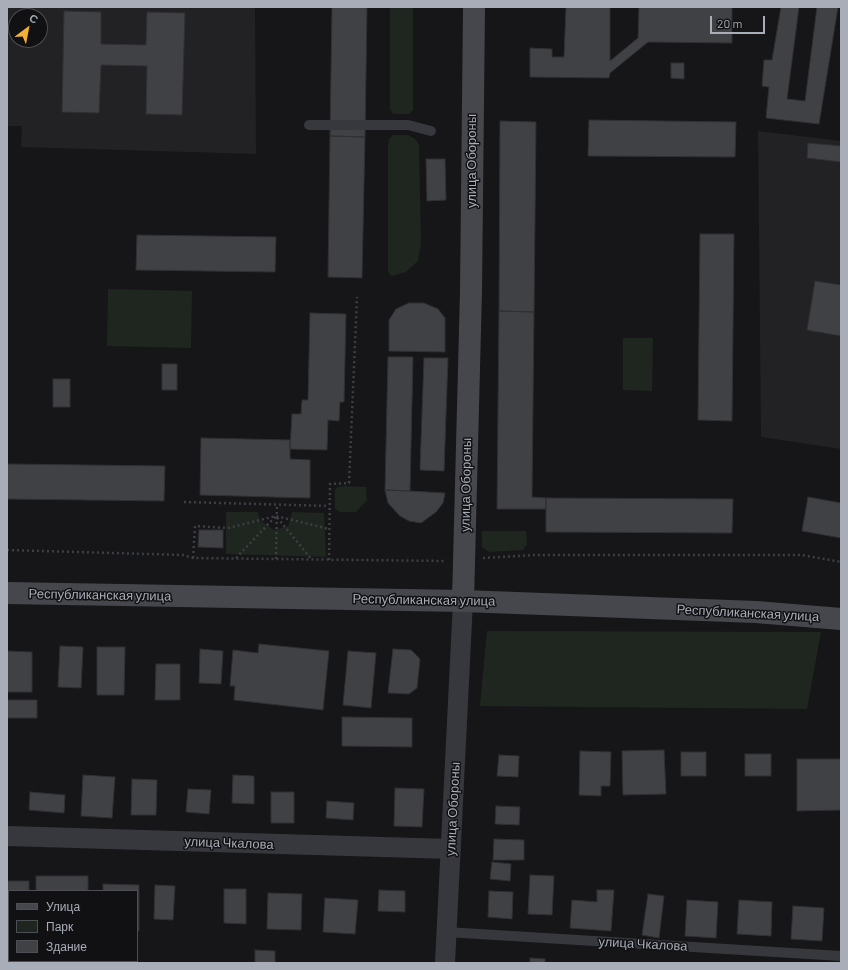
<!DOCTYPE html>
<meta charset="utf-8">
<style>
body{margin:0}
#map{position:relative;width:848px;height:970px;overflow:hidden;background:#161618;font-family:Barlow,sans-serif}
canvas{display:block}
.frame{position:absolute;inset:0;border:8px solid #a8adb8;pointer-events:none}
.legend{position:absolute;left:8px;top:890px;width:130px;height:72px;box-sizing:border-box;background:#111113;border:1px solid #4d4f55;margin:0;padding:5px 7px;list-style:none;font-size:12px;color:#a8adb8}
.legend li{display:flex;align-items:center;gap:8px;height:20px}
.legend b{width:20px;border:1px solid #4d4f55}
.north{position:absolute;left:8px;top:8px;width:40px;height:40px;box-sizing:border-box;background:#111113;border:1px solid #4d4f55;border-radius:50%;rotate:32deg;font-size:11px;font-weight:700;line-height:16px;text-align:center;color:#a8adb8}
.north::after{content:'';display:block;margin:auto;width:14px;height:18px;background:#f2b134;clip-path:polygon(50% 0,100% 100%,50% 72%,0 100%)}
.scale{position:absolute;left:710px;top:16px;width:55px;height:18px;box-sizing:border-box;border:2px solid #a8adb8;border-top:0;padding-left:5px;font-size:12px;line-height:14px;white-space:nowrap;color:#a8adb8;-webkit-text-stroke:3px #111113;paint-order:stroke}
</style>
<div id="map">
<canvas width="848" height="970"></canvas>
<div class="frame"></div>
<ul class="legend">
<li><b style="height:5px;background:#45474d"></b>Улица</li>
<li><b style="height:11px;background:#1e261f"></b>Парк</li>
<li><b style="height:11px;background:#404145"></b>Здание</li>
</ul>
<div class="north">С</div>
<div class="scale">20 m</div>
</div>
<script>
const context = document.querySelector('canvas').getContext('2d');
context.lineJoin = 'round';
function fillPath(path, color) {
  context.fillStyle = color;
  context.fill(path, 'evenodd');
}
function shape(rows) {
  const path = new Path2D();
  for (const r of rows) {
    path.moveTo(r[0], r[1]);
    for (let i = 2; i < r.length; i += 2) path.lineTo(r[i], r[i + 1]);
  }
  return path;
}
function strokePath(path, color, width, dash) {
  context.strokeStyle = color;
  context.lineWidth = width;
  context.lineCap = dash ? 'butt' : 'round';
  context.setLineDash(dash || []);
  context.stroke(path);
}
function write(font, color, halo, rows, align = 'center') {
  context.font = font + ' Barlow,sans-serif';
  context.lineWidth = 3;
  context.setLineDash([]);
  context.textBaseline = 'middle';
  context.strokeStyle = halo;
  context.fillStyle = color;
  for (const [text, x, y, turn = 0] of rows) {
    context.save();
    context.translate(x, y);
    context.rotate((+turn || 0) * Math.PI / 180);
    context.textAlign = isNaN(turn) ? turn : align;
    if (halo) context.strokeText(text, 0, 0);
    context.fillText(text, 0, 0);
    context.restore();
  }
}
fillPath(shape([
 [7,7,255,7,256,154,21,147,22,126,7,126],
 [16,16,40,16,40,40,16,40],
 [758,131,841,141,841,449,761,437]
]), '#222225');
fillPath(shape([
 [390,7,413,7,413,110,409,114,393,114,390,109],
 [393,135,408,135,415,139,419,145,421,244,418,261,406,272,392,276,388,272,388,145,389,139],
 [108,289,192,291,191,348,107,346],
 [623,338,653,338,652,391,623,390],
 [345,486,366,487,367,500,356,512,340,512,335,509,335,490,338,487],
 [226,512,258,512,260,520,274,530,288,526,292,512,324,513,326,557,226,554],
 [482,531,526,531,527,545,523,550,489,552,482,547],
 [487,631,821,632,807,709,480,706]
]), '#1e261f');
const building = shape([
 [332,7,367,7,365,137,330,136,332,7],
 [566,7,610,7,610,61,638,38,639,7,732,7,732,43,648,42,610,73,609,78,530,77,530,48,552,49,552,57,564,57,566,7],
 [781,7,799,7,787,99,805,101,817,7,838,7,819,124,766,118,769,87,762,86,764,60,772,60,781,7],
 [64,11,101,12,101,44,146,45,147,12,185,13,182,115,146,114,147,66,101,65,99,113,62,112,64,11],
 [671,63,684,63,684,79,671,78,671,63],
 [589,120,736,122,735,157,588,156,589,120],
 [500,121,536,122,534,312,499,311,500,121],
 [330,136,365,137,362,278,328,277,330,136],
 [808,143,841,146,841,162,807,158,808,143],
 [426,159,445,159,446,200,427,201,426,159],
 [700,234,734,234,732,421,698,420,700,234],
 [137,235,276,237,275,272,136,270,137,235],
 [815,281,841,285,841,336,807,330,815,281],
 [409,303,424,303,438,309,445,318,445,352,389,351,389,320,396,309,409,303],
 [499,311,534,312,532,497,546,498,546,509,497,509,499,311],
 [310,313,346,314,344,402,340,402,339,421,328,420,327,450,290,449,292,414,301,414,302,400,308,400,310,313],
 [388,357,413,357,410,491,385,490,388,357],
 [424,358,448,358,444,471,420,470,424,358],
 [162,364,177,364,177,390,162,390,162,364],
 [53,379,70,379,70,407,53,407,53,379],
 [201,438,290,440,290,459,310,460,310,498,200,495,201,438],
 [7,464,165,466,164,501,7,499,7,464],
 [385,490,410,491,445,493,443,503,436,512,421,523,409,521,400,516,388,503,385,490],
 [808,497,841,503,841,538,802,531,808,497],
 [546,498,733,499,732,533,546,532,546,498],
 [199,530,223,530,223,548,198,547,199,530],
 [259,644,329,651,323,710,234,700,235,686,230,686,233,650,258,653,259,644],
 [60,646,83,647,81,688,58,687,60,646],
 [97,647,125,647,124,695,97,695,97,647],
 [200,649,223,651,221,684,199,683,200,649],
 [393,649,411,650,420,659,417,688,409,694,388,693,393,649],
 [7,651,32,652,32,692,7,692,7,651],
 [348,651,376,653,371,708,343,705,348,651],
 [156,664,180,664,180,700,155,700,156,664],
 [7,700,37,700,37,718,7,718,7,700],
 [342,717,412,718,412,747,342,746,342,717],
 [664,750,666,794,623,795,622,751,664,750],
 [580,751,611,752,610,786,601,786,601,796,579,795,580,751],
 [681,752,706,752,706,776,681,776,681,752],
 [745,754,771,754,771,776,745,776,745,754],
 [499,755,519,756,518,777,497,776,499,755],
 [797,759,841,759,841,810,797,811,797,759],
 [83,775,115,777,112,818,81,816,83,775],
 [233,775,254,776,254,804,232,803,233,775],
 [132,779,157,780,156,815,131,815,132,779],
 [395,788,424,789,422,827,394,826,395,788],
 [188,789,211,790,209,814,186,812,188,789],
 [30,792,65,795,64,813,29,810,30,792],
 [271,792,294,792,294,823,271,823,271,792],
 [327,801,354,803,353,820,326,818,327,801],
 [496,806,520,807,519,825,495,824,496,806],
 [494,839,524,840,524,860,493,860,494,839],
 [492,862,511,864,510,881,490,879,492,862],
 [530,875,554,876,552,915,528,914,530,875],
 [36,876,88,876,88,891,36,891,36,876],
 [7,881,29,881,29,891,9,891,9,910,7,910,7,881],
 [103,884,139,885,139,931,137,931,137,891,103,891,103,884],
 [155,885,175,886,173,920,154,919,155,885],
 [224,889,246,889,246,924,224,923,224,889],
 [379,890,405,891,405,912,378,911,379,890],
 [597,890,614,890,611,931,570,928,572,900,597,902,597,890],
 [489,891,513,892,512,919,488,917,489,891],
 [268,893,302,894,301,930,267,929,268,893],
 [648,894,664,896,659,938,642,935,648,894],
 [325,898,358,900,355,934,323,932,325,898],
 [687,900,718,902,716,938,685,936,687,900],
 [739,900,772,902,771,936,737,934,739,900],
 [793,906,824,908,822,941,791,939,793,906],
 [255,950,275,951,275,963,255,963,255,950],
 [530,958,545,959,545,963,530,963,530,958]
]);
fillPath(building, '#404145');
strokePath(building, '#303034', 1);
strokePath(shape([
 [184,502,329,506],
 [7,550,183,555,193,558,444,561],
 [193,558,195,526,228,528,276,516,329,529],
 [236,558,276,516,312,560],
 [483,558,535,555,802,555,841,562],
 [276,559,277,504],
 [329,560,330,484,349,483,357,297]
]), '#3d3f44', 2.5, [2, 3]);
strokePath(shape([
 [309,125,408,125,431,131],
 [446,932,841,956]
]), '#37383d', 10);
strokePath(shape([
 [7,836,451,849],
 [445,963,463,601]
]), '#37383d', 20);
strokePath(shape([
 [7,593,463,601,756,612,841,619],
 [463,601,471,291,474,7]
]), '#45474d', 22);
write('13px', '#a8adb8', '#111113', [
 ["улица Обороны",472,161,-90],
 ["улица Обороны",466,485,-89],
 ["Республиканская улица",100,595,1],
 ["Республиканская улица",424,600,1],
 ["Республиканская улица",748,613,3],
 ["улица Обороны",453,809,-87],
 ["улица Чкалова",229,843,2],
 ["улица Чкалова",643,944,3]
]);
</script>
